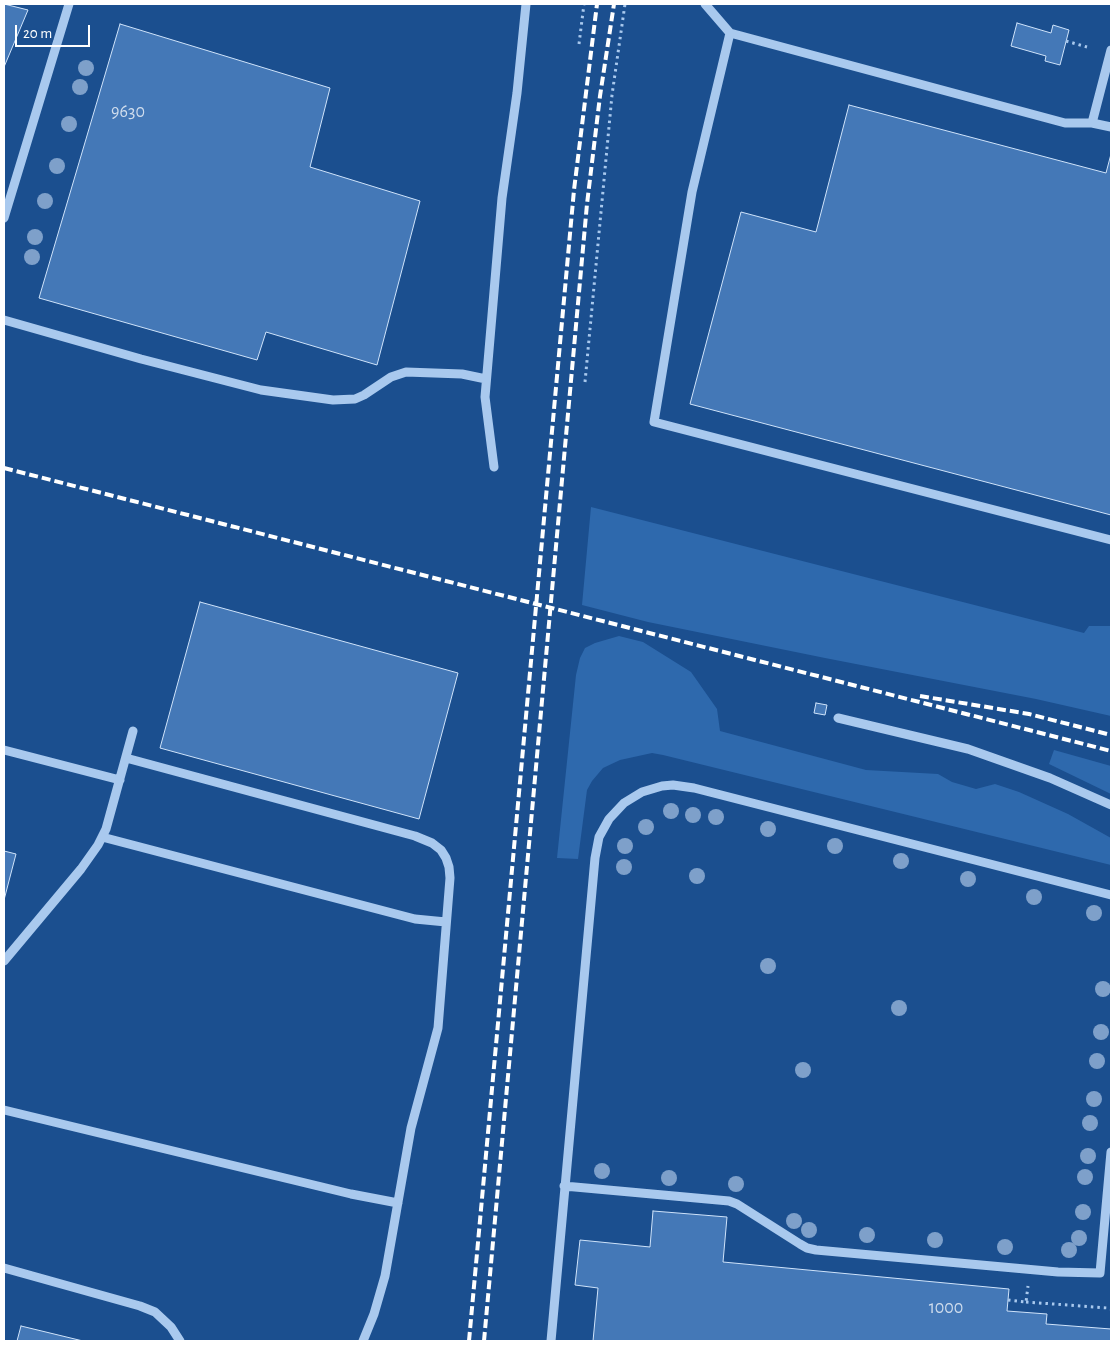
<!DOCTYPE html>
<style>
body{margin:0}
#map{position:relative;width:1115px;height:1345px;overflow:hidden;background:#1b4f8f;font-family:"Alegreya Sans",sans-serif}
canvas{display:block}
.frame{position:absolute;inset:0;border:5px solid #fff;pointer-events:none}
.scale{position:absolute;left:15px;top:25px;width:75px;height:22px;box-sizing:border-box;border:2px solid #fff;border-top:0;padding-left:6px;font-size:15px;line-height:18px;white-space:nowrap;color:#fff;-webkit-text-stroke:4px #1b4f8f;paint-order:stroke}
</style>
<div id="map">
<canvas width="1115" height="1345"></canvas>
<div class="frame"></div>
<div class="scale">20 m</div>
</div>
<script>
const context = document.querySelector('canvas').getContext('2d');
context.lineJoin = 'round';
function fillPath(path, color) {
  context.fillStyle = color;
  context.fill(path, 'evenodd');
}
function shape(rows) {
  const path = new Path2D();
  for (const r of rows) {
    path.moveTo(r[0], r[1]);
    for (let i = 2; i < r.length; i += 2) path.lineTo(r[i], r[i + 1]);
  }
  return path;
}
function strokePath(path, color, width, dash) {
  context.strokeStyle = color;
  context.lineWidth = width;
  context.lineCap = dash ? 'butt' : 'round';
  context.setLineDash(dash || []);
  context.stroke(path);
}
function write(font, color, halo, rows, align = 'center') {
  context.font = font + ' "Alegreya Sans",sans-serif';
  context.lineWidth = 4.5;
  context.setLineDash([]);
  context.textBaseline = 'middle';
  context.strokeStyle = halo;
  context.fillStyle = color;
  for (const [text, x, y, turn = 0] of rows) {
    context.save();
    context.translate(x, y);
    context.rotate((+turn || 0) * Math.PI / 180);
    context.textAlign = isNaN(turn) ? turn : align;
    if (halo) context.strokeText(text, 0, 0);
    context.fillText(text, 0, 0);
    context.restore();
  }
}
fillPath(shape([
 [591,507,1084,633,1089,626,1111,626,1111,716,1036,699,825,658,648,622,582,605],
 [619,636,643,642,691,672,717,709,720,731,866,770,938,774,952,782,976,789,995,784,1019,792,1068,814,1111,838,1111,865,663,755,652,753,620,760,603,768,592,781,587,790,578,859,557,858,576,675,580,658,585,648,595,643],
 [1054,750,1111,766,1111,794,1049,764]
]), '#2e69ad');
const building = shape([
 [4,4,28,10,4,67,4,4],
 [1017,23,1051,33,1053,25,1069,30,1060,65,1045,61,1046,56,1011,46,1017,23],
 [120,24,330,88,310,167,420,201,377,365,266,332,257,360,39,298,120,24],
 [849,105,1106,173,1111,154,1111,515,690,404,741,212,816,232,849,105],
 [200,602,458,673,419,819,160,748,200,602],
 [816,703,827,705,825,715,814,713,816,703],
 [4,851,16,854,4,900,4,851],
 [653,1211,727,1217,723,1262,1009,1289,1007,1311,1047,1314,1046,1324,1111,1329,1111,1341,593,1341,598,1288,575,1285,580,1240,650,1247,653,1211],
 [21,1326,83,1341,17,1341,21,1326]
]);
fillPath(building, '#4478b7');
strokePath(building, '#cfe3fa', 1);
strokePath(shape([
 [1066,41,1087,47],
 [579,44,584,4],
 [585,382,612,95,625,4],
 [1008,1300,1026,1302,1028,1286],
 [1026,1302,1108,1308,1111,1309]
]), '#a9c9ee', 3, [2.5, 4]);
strokePath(shape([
 [705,4,730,33],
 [1092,123,1111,50],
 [1111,127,1092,123,1065,123,730,33,692,192,654,422,1111,540],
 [4,218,69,4],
 [4,320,141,359,261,390,333,400,355,399,364,395,391,377,406,372,462,374,486,379],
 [494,467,485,397,502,198,517,93,526,4],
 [838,718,968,749,1050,778,1111,805],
 [4,750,120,780],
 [126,758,415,836,432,843,441,850,446,858,449,867,450,878,438,1028,411,1128,385,1276,374,1314,363,1341],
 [102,837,415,919,446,922],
 [4,961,81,869,98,845,106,829,133,731],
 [4,1110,351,1194,398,1203],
 [564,1186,729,1201,737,1204,800,1244,807,1248,816,1250,1058,1272,1100,1273,1111,1152],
 [4,1268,140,1306,155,1312,171,1327,180,1341],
 [551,1341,595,858,599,837,609,819,624,803,642,792,662,786,673,785,694,788,1111,895]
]), '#a9c9ee', 9);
strokePath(shape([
 [4,468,1111,751],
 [920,696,1029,714,1111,735],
 [469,1341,574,190,597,4],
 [484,1341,587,204,600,96,614,4]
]), '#fff', 4, [9, 4]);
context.fillStyle = '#7ea0ca';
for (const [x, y] of [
 [86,68],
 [80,87],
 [69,124],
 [57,166],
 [45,201],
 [35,237],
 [32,257],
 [671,811],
 [693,815],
 [716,817],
 [646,827],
 [768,829],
 [625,846],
 [835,846],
 [901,861],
 [624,867],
 [697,876],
 [968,879],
 [1034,897],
 [1094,913],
 [768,966],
 [1103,989],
 [899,1008],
 [1101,1032],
 [1097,1061],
 [803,1070],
 [1094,1099],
 [1090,1123],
 [1088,1156],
 [602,1171],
 [1085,1177],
 [669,1178],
 [736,1184],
 [1083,1212],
 [794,1221],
 [809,1230],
 [867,1235],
 [1079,1238],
 [935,1240],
 [1005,1247],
 [1069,1250]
]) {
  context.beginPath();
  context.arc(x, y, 8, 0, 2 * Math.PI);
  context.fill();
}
write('18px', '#d0dded', null, [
 ["9630",128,112],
 ["1000",946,1308]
]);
</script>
